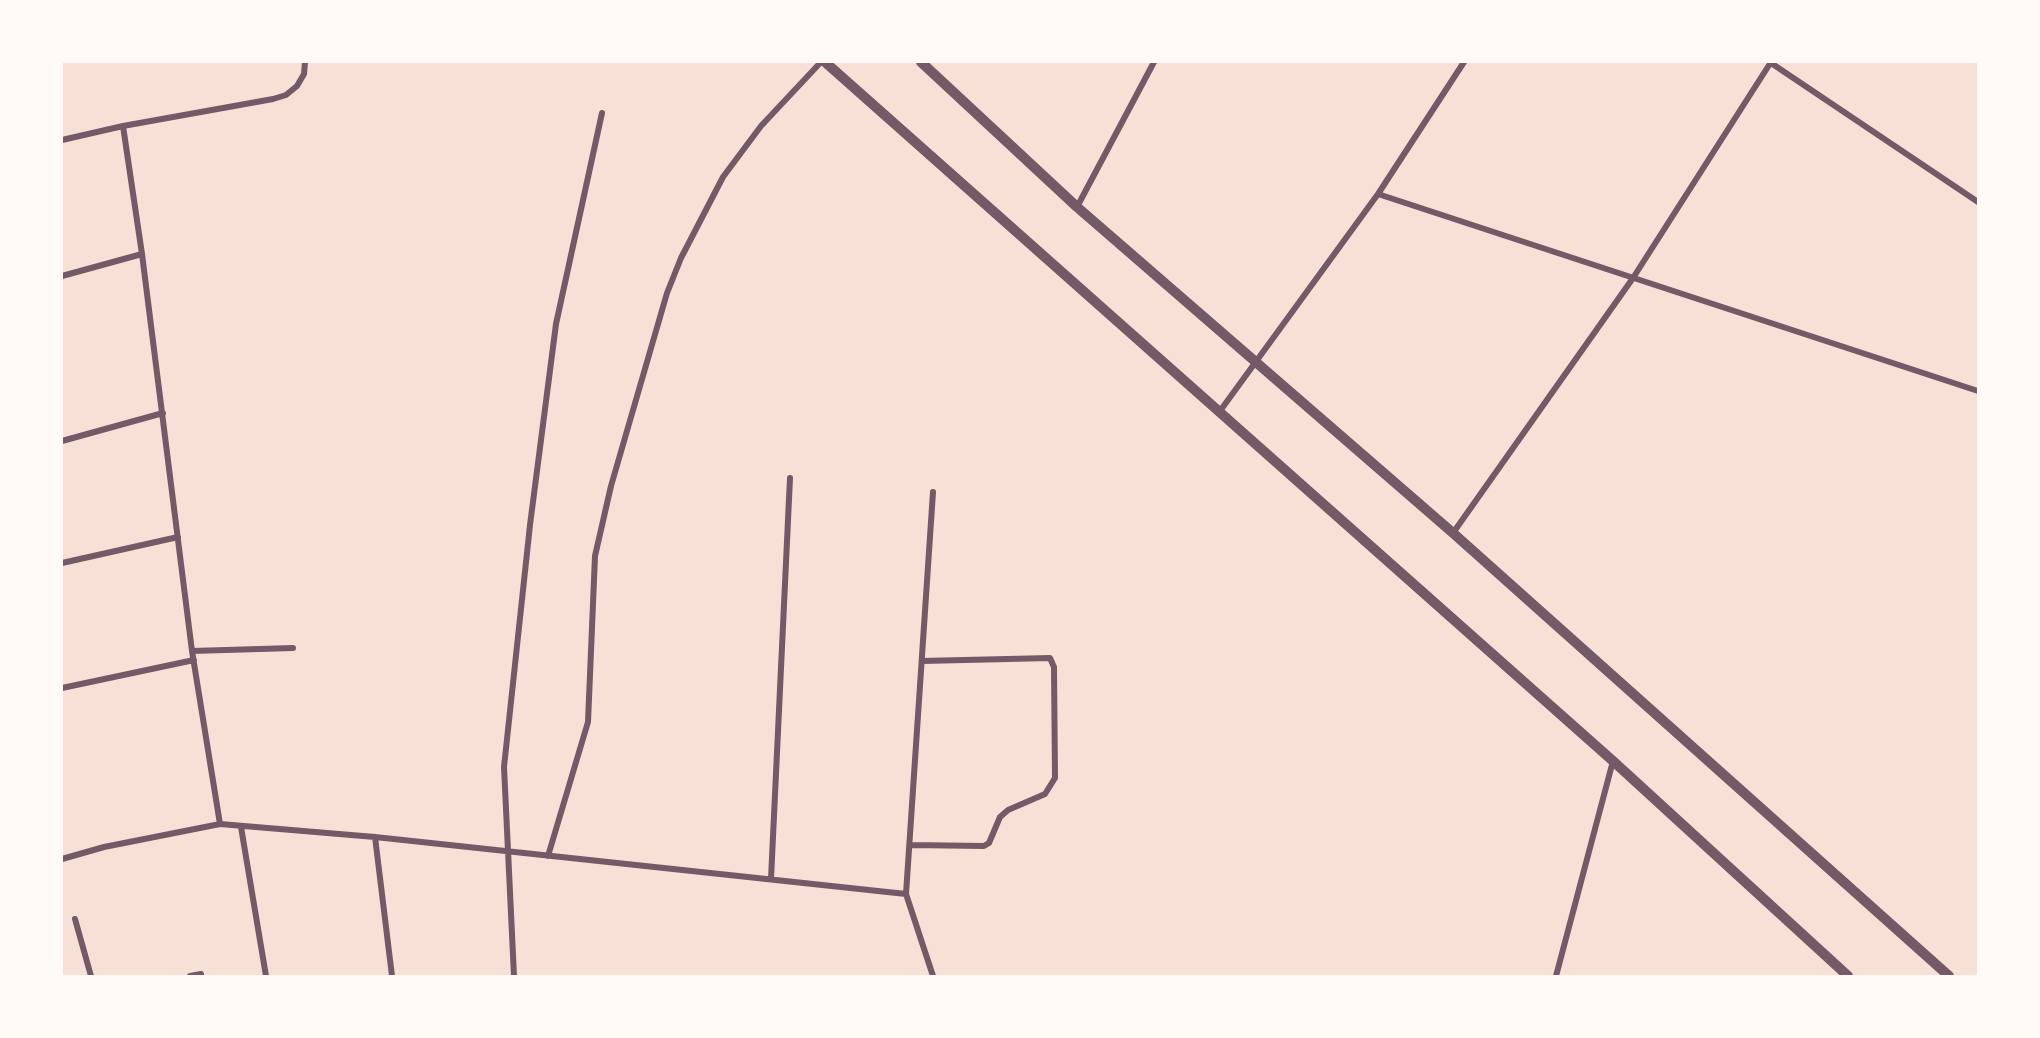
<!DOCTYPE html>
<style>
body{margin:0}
#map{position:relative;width:2040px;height:1038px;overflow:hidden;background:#f7e1d7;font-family:"Open Sans",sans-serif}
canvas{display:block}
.frame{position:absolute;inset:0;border:63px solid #fffaf5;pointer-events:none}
</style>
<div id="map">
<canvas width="2040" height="1038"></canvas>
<div class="frame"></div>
</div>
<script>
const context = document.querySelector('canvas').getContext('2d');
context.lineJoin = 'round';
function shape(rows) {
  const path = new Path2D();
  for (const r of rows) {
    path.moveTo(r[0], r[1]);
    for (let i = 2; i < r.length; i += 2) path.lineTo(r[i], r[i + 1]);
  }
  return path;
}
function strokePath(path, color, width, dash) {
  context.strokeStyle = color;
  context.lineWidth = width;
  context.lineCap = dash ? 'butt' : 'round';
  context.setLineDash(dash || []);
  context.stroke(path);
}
strokePath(shape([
 [1771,63,1978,202],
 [123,126,142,254,192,651,220,824],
 [62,140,123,126,273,99,286,95,297,86,304,74,305,62],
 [1378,194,1978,391],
 [1077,207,1154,62],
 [62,276,142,254],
 [1220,411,1378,194,1464,62],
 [62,441,163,413],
 [933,492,906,894,933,976],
 [1453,533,1633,278,1771,62],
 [62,563,178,537],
 [192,651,293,648],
 [62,688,194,660],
 [241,827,266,976],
 [375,837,392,976],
 [910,845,984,846,989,843,1000,817,1008,810,1045,794,1055,778,1054,667,1050,658,922,661],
 [548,856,588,722,595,556,611,486,667,293,681,258,723,177,761,126,821,62],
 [62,859,104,847,220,824,375,837,906,894],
 [771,879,790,478],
 [75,919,91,976],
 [190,976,201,974],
 [514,976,504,767,530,525,556,324,602,113],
 [1556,976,1613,761]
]), '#755966', 6);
strokePath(shape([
 [825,62,1613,761,1848,976],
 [921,62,1077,207,1453,533,1949,976]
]), '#755966', 10);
</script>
